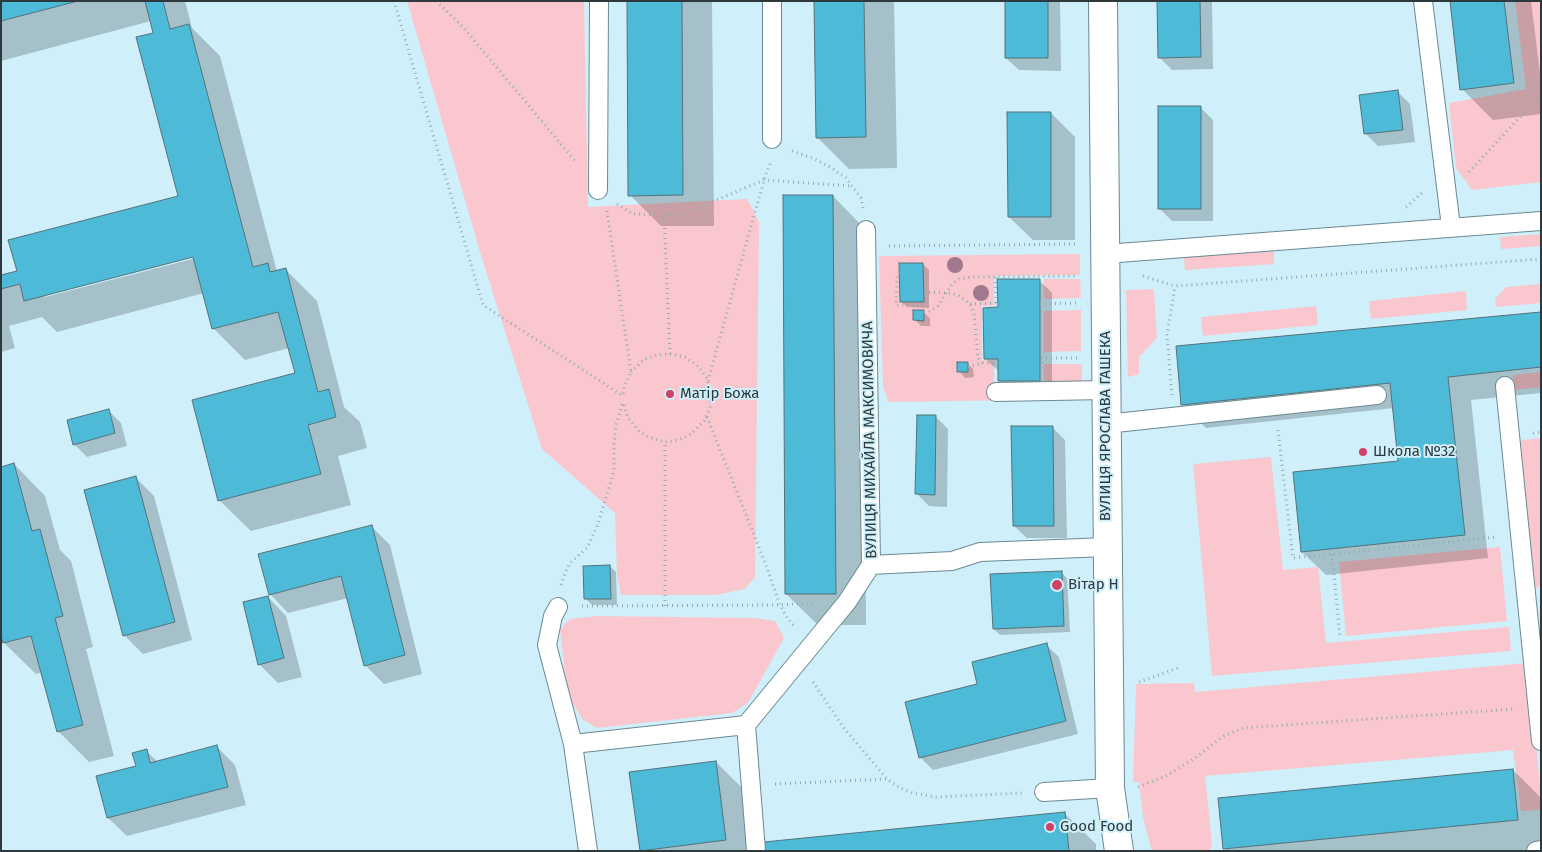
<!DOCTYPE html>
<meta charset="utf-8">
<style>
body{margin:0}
#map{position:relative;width:1542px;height:852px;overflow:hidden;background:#cff0fa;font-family:"Fira Sans",sans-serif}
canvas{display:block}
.frame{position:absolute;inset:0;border:2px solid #2d393d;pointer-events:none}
</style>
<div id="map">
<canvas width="1542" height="852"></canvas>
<div class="frame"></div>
</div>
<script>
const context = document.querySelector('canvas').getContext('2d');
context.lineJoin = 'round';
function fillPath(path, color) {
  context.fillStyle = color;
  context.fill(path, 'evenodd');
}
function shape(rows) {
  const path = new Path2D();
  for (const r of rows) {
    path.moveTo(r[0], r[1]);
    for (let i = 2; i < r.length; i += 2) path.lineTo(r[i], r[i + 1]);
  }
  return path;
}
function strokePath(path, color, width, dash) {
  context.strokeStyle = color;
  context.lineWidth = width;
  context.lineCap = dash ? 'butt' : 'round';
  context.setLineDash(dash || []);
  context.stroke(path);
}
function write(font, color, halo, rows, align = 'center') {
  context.font = font + ' "Fira Sans",sans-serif';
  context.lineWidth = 4;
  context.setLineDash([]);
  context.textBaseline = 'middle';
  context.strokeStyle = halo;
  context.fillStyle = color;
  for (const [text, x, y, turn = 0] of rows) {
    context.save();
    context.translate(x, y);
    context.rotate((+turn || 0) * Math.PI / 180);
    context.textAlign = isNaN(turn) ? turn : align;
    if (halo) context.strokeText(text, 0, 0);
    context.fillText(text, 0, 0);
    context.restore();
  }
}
fillPath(shape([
 [407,1,584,1,588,207,747,199,751,206,759,222,755,577,745,589,715,595,621,595,617,575,615,513,542,449,480,252],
 [1515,1,1541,1,1541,182,1472,190,1456,168,1449,103,1526,89],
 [1541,234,1541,246,1501,249,1500,237],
 [1274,251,1274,264,1185,270,1184,257],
 [1080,254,1080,275,994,276,994,306,982,306,982,360,994,361,994,385,1044,384,1044,364,1082,364,1082,399,888,402,883,386,879,256],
 [899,263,923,263,924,302,900,302],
 [1044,279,1080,279,1081,298,1044,299],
 [1541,284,1541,303,1496,307,1495,299,1506,287],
 [1154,289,1157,338,1139,357,1139,374,1128,377,1126,290],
 [1466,291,1467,310,1371,319,1369,301],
 [1316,306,1318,325,1203,336,1201,317],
 [1081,310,1081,351,1044,352,1044,311],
 [1541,372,1541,387,1514,390,1513,375],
 [1541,438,1541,587,1530,588,1515,441],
 [1271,457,1283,570,1318,567,1326,643,1509,627,1511,651,1212,676,1193,464],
 [1500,547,1507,621,1346,636,1339,562],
 [597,616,756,618,775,621,784,638,748,703,732,713,597,728,583,720,567,694,560,629,570,619],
 [1528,663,1541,797,1541,810,1521,811,1513,750,1205,776,1212,843,1210,851,1152,851,1151,848,1143,817,1139,782,1133,782,1136,684,1194,683,1195,692]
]), '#fac7ce');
fillPath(shape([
 [1,1,185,1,192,28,220,56,277,272,286,270,317,301,344,407,360,422,367,448,338,456,351,505,251,531,219,500,296,374,289,348,245,360,213,328,204,293,57,332,42,317,9,326,15,348,1,352,1,276,18,272,179,197,154,34,151,21,1,61],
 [199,254,200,257,45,297,45,294],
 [628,1,712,1,714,226,661,226,630,195],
 [815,1,894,1,897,168,849,169,817,137],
 [1006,1,1060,1,1061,71,1019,70,1006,58],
 [1158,1,1212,1,1213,69,1172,70,1160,58],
 [1451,1,1531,1,1541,81,1541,114,1493,120,1462,89],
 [1397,91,1410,104,1415,142,1378,146,1365,133],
 [1200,107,1213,120,1213,221,1172,221,1160,209],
 [1051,113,1075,137,1075,240,1033,240,1009,217],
 [833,196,864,228,866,625,818,625,786,594],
 [923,264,929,270,929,308,907,307,901,301],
 [1039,280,1052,293,1052,393,1012,393,999,380,999,371,985,359,999,309],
 [923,312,930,318,930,326,921,326,915,320],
 [1541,313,1541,393,1471,400,1488,558,1326,575,1302,552,1399,462,1394,408,1206,428,1182,405],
 [967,363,973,369,974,377,965,378,959,371],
 [108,410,121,423,127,446,87,457,74,444],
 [935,416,948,429,947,507,929,506,917,494],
 [1052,427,1065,440,1067,538,1027,538,1014,526],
 [14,464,45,496,60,550,71,561,93,647,86,649,114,756,89,762,58,731,42,672,36,674,4,643],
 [135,477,154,496,192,640,143,654,124,635],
 [371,526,390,545,422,674,384,684,365,665,348,598,288,613,270,594],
 [610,566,616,572,617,605,592,605,586,599],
 [1061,572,1067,578,1070,632,1000,635,994,629],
 [268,597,286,616,302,677,278,683,259,664],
 [1046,645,1059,657,1078,734,933,770,920,757,979,685],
 [216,746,235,765,246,805,127,836,108,818,98,777,137,767,146,751,158,762],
 [716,762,753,799,760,851,641,851],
 [1513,770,1541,798,1541,851,1226,851,1224,849],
 [1064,813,1096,844,1096,851,766,851]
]), '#0003');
const building = shape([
 [1,1,78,1,1,21,1,1],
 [145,1,163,1,170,29,189,24,253,267,268,263,270,272,286,268,318,392,329,389,336,417,308,425,321,474,218,501,192,400,295,373,278,312,212,329,193,257,24,301,20,284,1,289,1,275,17,271,8,240,178,196,136,37,153,33,145,1],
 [627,1,682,1,683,195,628,196,627,1],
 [814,1,864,1,866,137,816,138,814,1],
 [1005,1,1048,1,1048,58,1005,58,1005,1],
 [1157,1,1200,1,1201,57,1158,58,1157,1],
 [1450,1,1504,1,1514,83,1460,90,1450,1],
 [1398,90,1403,130,1364,134,1359,95,1398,90],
 [1158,106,1201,106,1201,209,1158,209,1158,106],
 [1007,112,1051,112,1051,217,1008,217,1007,112],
 [783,195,833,195,836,594,785,594,783,195],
 [899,263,923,263,924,302,900,302,899,263],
 [997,279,1040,279,1040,381,998,381,998,359,984,359,983,308,998,307,997,279],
 [913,310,924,310,924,321,913,320,913,310],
 [1541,312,1541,367,1448,377,1465,535,1301,552,1293,472,1398,461,1390,383,1181,405,1176,346,1541,312],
 [957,362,968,362,968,372,957,372,957,362],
 [109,409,115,433,73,445,67,420,109,409],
 [917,415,936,415,935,495,915,494,917,415],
 [1011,426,1053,426,1054,526,1013,526,1011,426],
 [14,463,32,531,40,529,63,616,55,618,83,725,57,732,31,636,3,643,1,636,1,467,14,463],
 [136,476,175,622,123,636,84,490,136,476],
 [372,525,405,655,364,666,341,576,269,595,258,554,372,525],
 [610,565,611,599,584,599,583,566,610,565],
 [1062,571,1064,626,993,629,990,574,1062,571],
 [268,596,284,658,258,665,243,602,268,596],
 [1047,643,1066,721,919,758,905,702,977,684,972,662,1047,643],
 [217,745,228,787,107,818,96,776,136,766,132,753,147,749,150,763,217,745],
 [716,761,726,840,640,851,629,772,716,761],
 [1513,769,1518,820,1223,849,1218,798,1513,769],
 [1065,812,1069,851,765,851,764,842,1065,812]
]);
fillPath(building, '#4dbbd7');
strokePath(building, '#54717a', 1);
const service = shape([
 [772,1,772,139],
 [1423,1,1451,227],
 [598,190,599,1],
 [866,230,871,565,952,561,980,552,1107,547],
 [1105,254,1541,221],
 [1505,386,1541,741],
 [996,392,1106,390],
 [1106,424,1377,395],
 [558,607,553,616,547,645,573,744,588,851],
 [746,725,756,851],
 [573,744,746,725,847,602,871,565],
 [1044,792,1110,788],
 [1536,851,1541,850]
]);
const minor = shape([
 [1103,1,1110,788,1119,851]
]);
strokePath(service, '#6b8992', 20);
strokePath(minor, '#6b8992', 30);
strokePath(shape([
 [394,1,483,305,623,396],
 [436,1,463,27,575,161],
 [792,151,815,159,830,167,846,178,861,198,863,208],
 [1469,172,1541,94],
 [617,204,633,214,664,215],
 [1406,207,1422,193],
 [607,211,631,372,624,387,623,396],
 [889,246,1076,244],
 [899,272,897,275,896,305,926,305,926,274,923,273],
 [1143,276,1175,286,1541,259],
 [995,277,996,303,998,303],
 [924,292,951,293,958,295,970,304,974,314,975,323,978,358,982,363],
 [970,304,996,303],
 [1040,304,1076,303],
 [924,313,930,311,938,306,952,284,959,279,972,277,1076,276],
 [670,354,664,215,685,213,764,180,852,186],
 [1041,358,1077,358],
 [968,367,982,363,998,364],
 [1042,368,1042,358],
 [708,381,764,180,771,161],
 [1172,395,1167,335,1175,286],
 [624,405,628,418,640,432,648,437,665,442,679,440,691,434,704,421,710,408,711,395,707,378,698,366,685,357,670,354,657,355,645,359,631,372],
 [707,417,766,565,780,605,787,618,796,628],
 [1278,430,1293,558,1497,537],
 [1533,433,1541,432],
 [1332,554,1340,638],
 [561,585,565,573,570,563,587,548,598,524,614,471,614,443,616,426,623,401],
 [582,606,780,605,815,603],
 [665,606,665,442],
 [813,682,843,727,887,779,900,788,913,793,936,797,1022,793],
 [1139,682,1178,668],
 [775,784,886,779],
 [1138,787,1166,776,1195,758,1222,737,1243,728,1514,709]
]), '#92abb3', 3, [1, 4]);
strokePath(service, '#fff', 18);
strokePath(minor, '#fff', 28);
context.fillStyle = '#a1788e';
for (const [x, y] of [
 [955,265],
 [981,293]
]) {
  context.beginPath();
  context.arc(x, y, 8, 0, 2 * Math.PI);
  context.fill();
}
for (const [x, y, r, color] of [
 [670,394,5,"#d04166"],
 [1363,452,5,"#d04166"],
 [1057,585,6,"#d04166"],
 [1050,827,5,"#d04166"]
]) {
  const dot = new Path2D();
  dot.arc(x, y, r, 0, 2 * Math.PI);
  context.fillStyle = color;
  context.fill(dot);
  strokePath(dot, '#cff0fa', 2);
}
write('15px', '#2d393d', '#cff0fa', [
 ["Матір Божа",680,394],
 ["Школа №32",1373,452],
 ["Вітар Н",1068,585],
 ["Good Food",1060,827]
], 'left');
write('15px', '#2d393d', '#cff0fa', [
 ["ВУЛИЦЯ ЯРОСЛАВА ГАШЕКА",1106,426,-90],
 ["ВУЛИЦЯ МИХАЙЛА МАКСИМОВИЧА",870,440,-91]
]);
</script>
